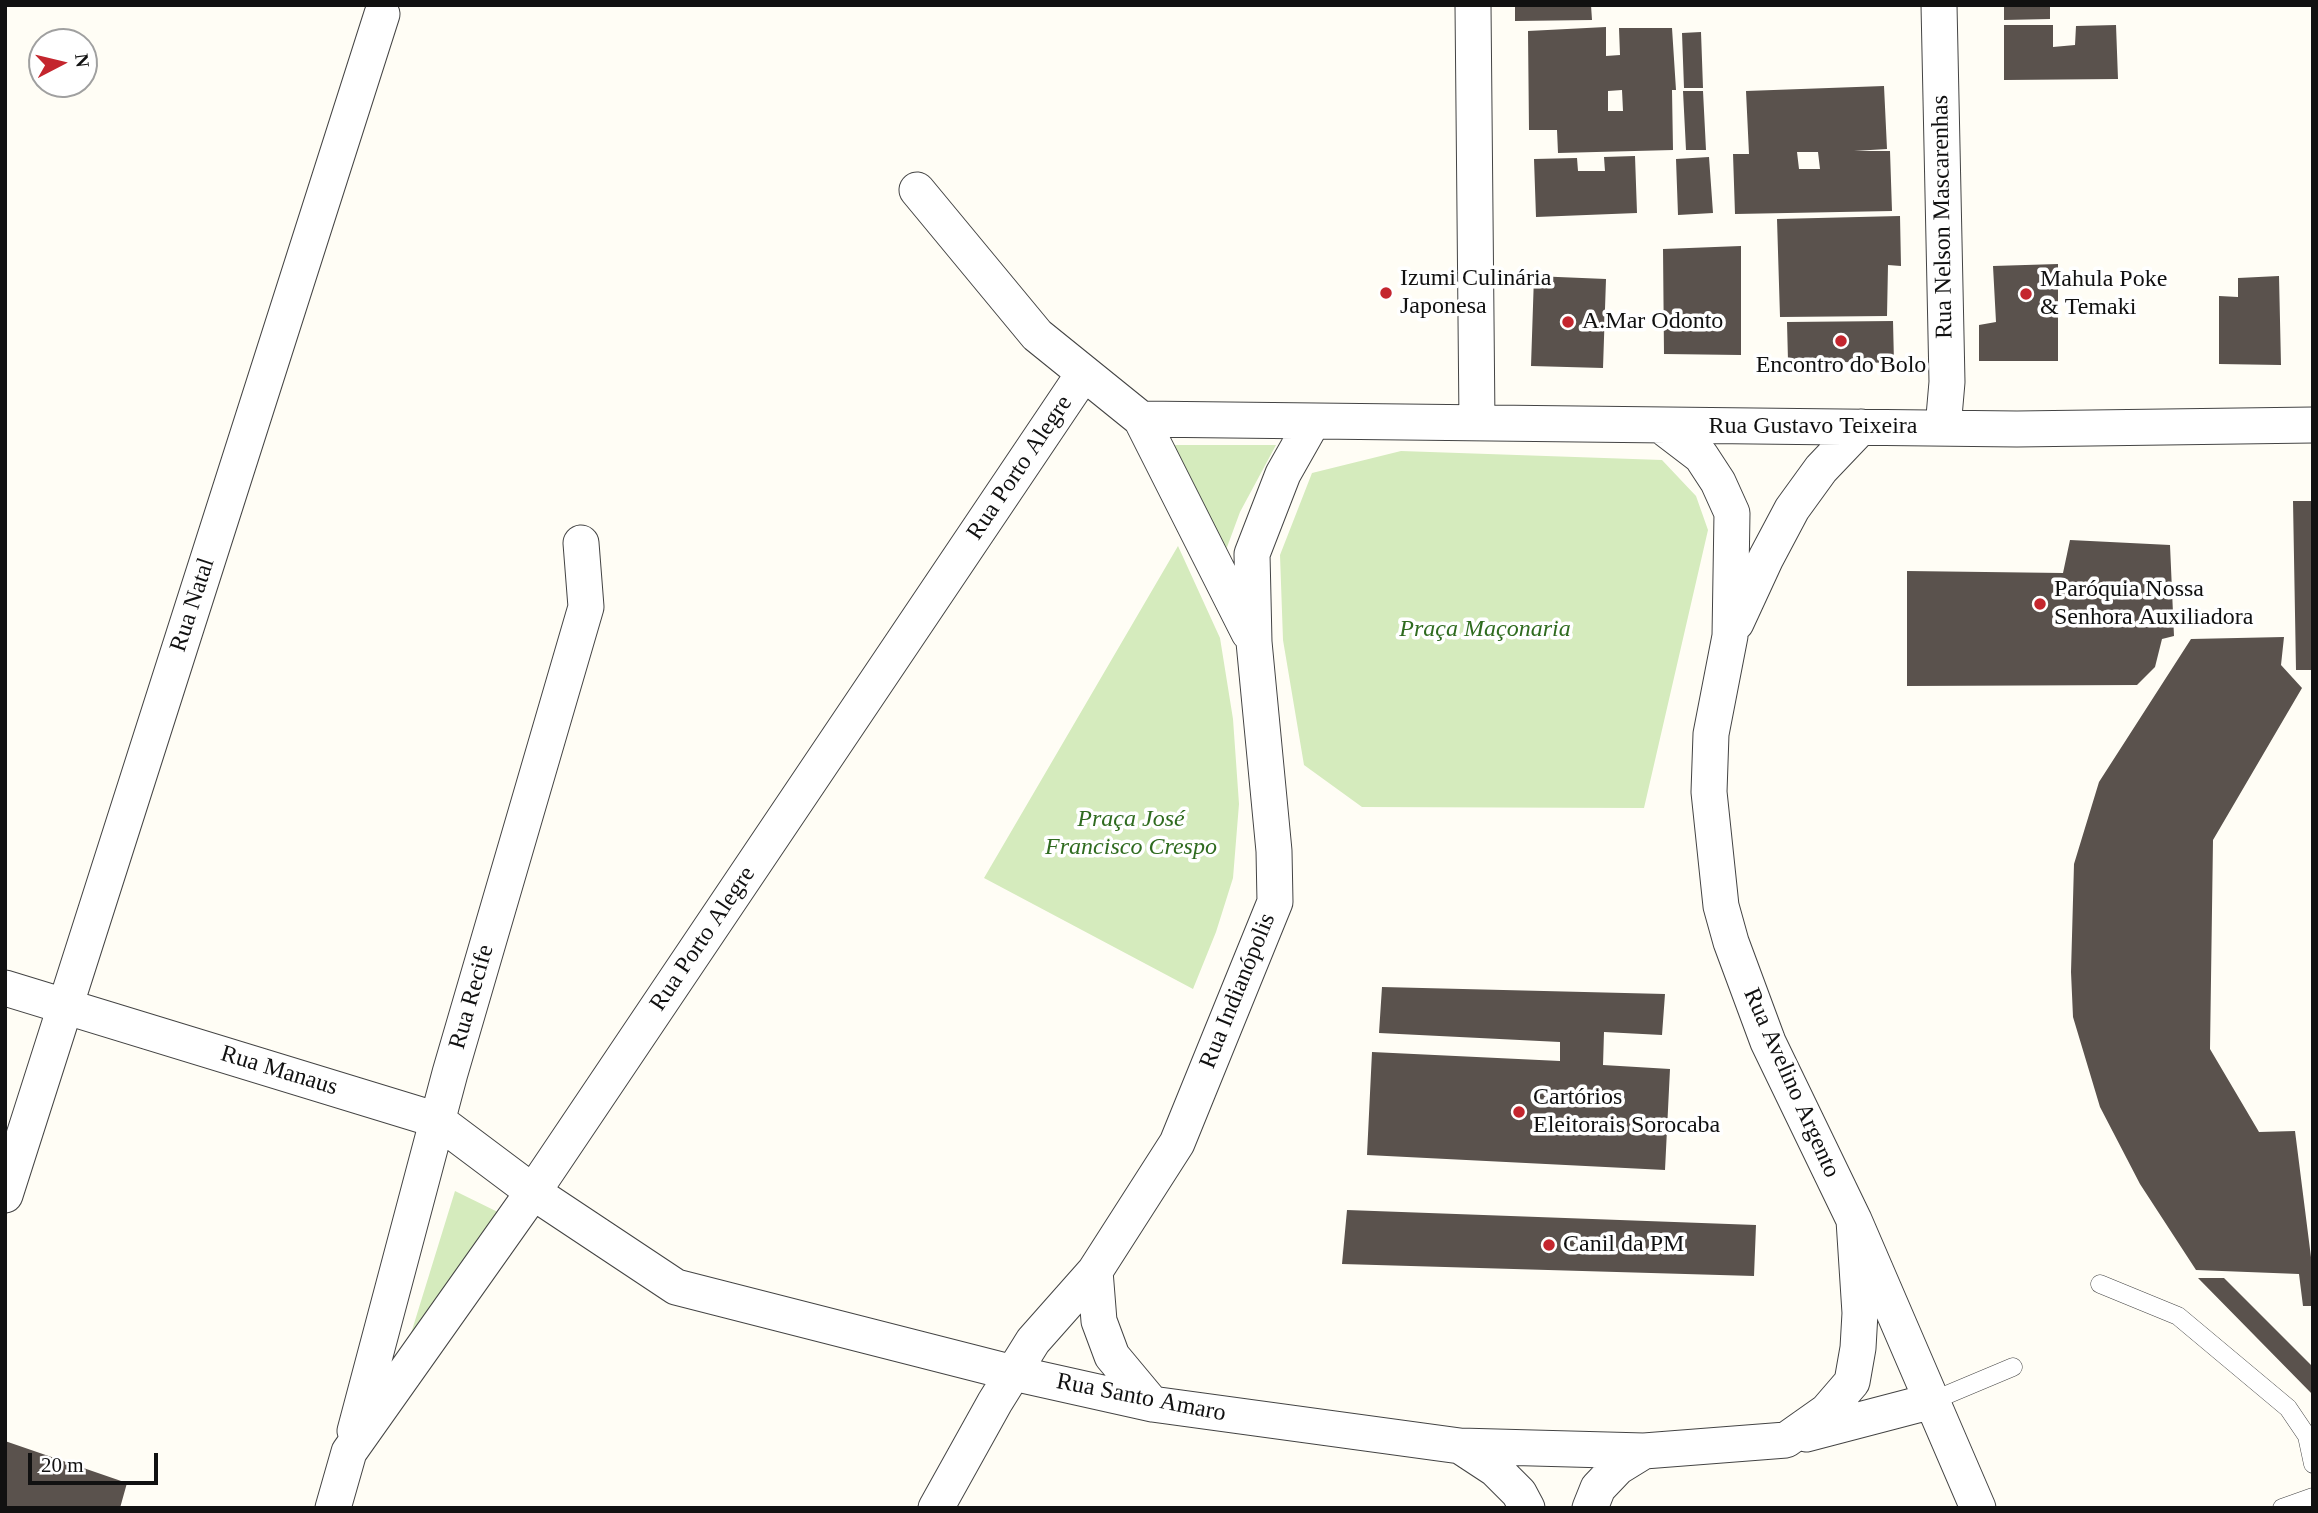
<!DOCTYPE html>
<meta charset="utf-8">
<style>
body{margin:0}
#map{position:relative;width:2318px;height:1513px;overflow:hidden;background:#fffdf5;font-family:Georgia,serif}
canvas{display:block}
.frame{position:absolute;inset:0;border:7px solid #111;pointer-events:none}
.north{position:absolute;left:28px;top:28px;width:70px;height:70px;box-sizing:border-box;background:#fff;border:2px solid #a0a0a0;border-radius:50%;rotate:83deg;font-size:19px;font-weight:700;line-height:28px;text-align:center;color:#111}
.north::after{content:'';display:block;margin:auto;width:24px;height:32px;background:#c4262e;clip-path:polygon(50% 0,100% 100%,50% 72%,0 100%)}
.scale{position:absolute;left:28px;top:1453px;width:130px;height:32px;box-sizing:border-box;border:4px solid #111;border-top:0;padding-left:9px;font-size:21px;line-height:24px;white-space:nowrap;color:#111;-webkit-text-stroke:5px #fff;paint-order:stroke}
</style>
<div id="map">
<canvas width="2318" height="1513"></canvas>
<div class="frame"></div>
<div class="north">N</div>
<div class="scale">20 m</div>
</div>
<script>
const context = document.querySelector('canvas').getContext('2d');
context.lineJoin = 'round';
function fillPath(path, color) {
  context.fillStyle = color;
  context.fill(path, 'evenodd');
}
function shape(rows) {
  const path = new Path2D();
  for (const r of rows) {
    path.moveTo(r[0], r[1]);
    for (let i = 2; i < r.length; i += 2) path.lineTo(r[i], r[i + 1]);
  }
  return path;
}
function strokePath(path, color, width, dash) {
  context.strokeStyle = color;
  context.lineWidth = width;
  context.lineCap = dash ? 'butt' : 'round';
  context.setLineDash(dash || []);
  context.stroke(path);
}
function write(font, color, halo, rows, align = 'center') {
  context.font = font + ' Georgia,serif';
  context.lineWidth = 7;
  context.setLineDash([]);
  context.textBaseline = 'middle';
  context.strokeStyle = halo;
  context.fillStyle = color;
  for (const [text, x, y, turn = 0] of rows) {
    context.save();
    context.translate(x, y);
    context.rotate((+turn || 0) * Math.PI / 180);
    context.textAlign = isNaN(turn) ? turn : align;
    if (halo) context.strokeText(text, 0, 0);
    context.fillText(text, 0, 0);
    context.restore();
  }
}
fillPath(shape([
 [1168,445,1276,445,1240,512,1226,550],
 [1401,451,1662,460,1696,496,1708,530,1644,808,1362,807,1304,765,1283,640,1280,555,1312,473],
 [1178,546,1220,638,1233,719,1239,804,1233,878,1216,932,1193,989,984,878],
 [455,1191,508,1217,409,1340]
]), '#d5ebbd');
fillPath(shape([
 [1515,5,1591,5,1592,20,1515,21],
 [2004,5,2050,5,2050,19,2004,20],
 [2004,25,2053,25,2053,47,2075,45,2076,26,2116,25,2118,79,2004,80],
 [1606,27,1606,56,1620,55,1619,28,1672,28,1676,90,1672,90,1673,150,1558,153,1557,130,1529,130,1528,31],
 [1622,90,1623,111,1608,111,1608,91],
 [1701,32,1703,88,1684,88,1682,33],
 [1884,86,1887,149,1854,151,1890,151,1892,211,1735,214,1733,154,1749,154,1746,91],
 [1797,152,1818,152,1820,169,1799,169],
 [1683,91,1703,91,1706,150,1686,150],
 [1635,156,1637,213,1536,217,1534,159,1577,158,1578,171,1605,171,1604,157],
 [1709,157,1713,213,1678,215,1676,159],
 [1900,216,1901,266,1888,265,1887,316,1780,317,1777,219],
 [1741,246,1741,355,1664,354,1663,249],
 [2058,264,2058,361,1979,361,1979,325,1996,322,1993,266],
 [1534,276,1606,279,1603,368,1531,366],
 [2279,276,2281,365,2219,364,2219,296,2238,297,2238,278],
 [1893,321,1894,363,1788,361,1787,322],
 [2293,501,2313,501,2313,670,2296,670],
 [2070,540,2170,545,2174,636,2162,639,2155,667,2137,685,1907,686,1907,571,2063,573],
 [2284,637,2281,665,2302,688,2213,840,2210,1049,2259,1132,2295,1131,2313,1273,2313,1306,2303,1306,2299,1274,2196,1270,2140,1184,2100,1107,2073,1017,2071,972,2074,864,2099,782,2191,639],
 [1382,987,1665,994,1662,1035,1604,1032,1603,1065,1670,1069,1665,1170,1367,1155,1372,1052,1560,1061,1560,1042,1379,1033],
 [1347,1210,1756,1225,1754,1276,1342,1264],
 [2198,1278,2224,1278,2313,1367,2313,1395],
 [5,1441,127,1483,120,1508,5,1508]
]), '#5a524d');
const lane = shape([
 [2100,1284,2178,1316,2288,1408,2307,1436,2313,1464],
 [1932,1401,2013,1367],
 [2282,1508,2313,1497]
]);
const street = shape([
 [1473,5,1477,423],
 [1939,5,1947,382,1943,428],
 [917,190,1037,335,1141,419,1249,633],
 [1141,419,2017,429,2313,425],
 [1663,427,1701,456,1718,482,1732,513,1730,636,1711,734,1709,792,1721,906,1731,942,1768,1042,1854,1220,1978,1508],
 [1736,623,1766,558,1792,509,1821,469,1861,427],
 [5,988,437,1120,533,1192,676,1287,1013,1373,1152,1404,1460,1446,1644,1451,1786,1440,1827,1411,1852,1382,1858,1348,1860,1313,1854,1220],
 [5,1195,382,14],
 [1095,1271,1099,1321,1112,1356,1152,1404],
 [355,1431,450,1073,586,607,581,543],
 [1806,1434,1932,1401],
 [1460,1446,1495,1469,1519,1493,1527,1508],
 [333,1508,349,1452,533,1192,1084,373],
 [936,1508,995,1402,1033,1341,1095,1271,1177,1143,1275,902,1274,851,1254,642,1252,554,1283,474,1313,421],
 [1590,1508,1598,1488,1618,1467,1644,1451]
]);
strokePath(lane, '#444', 19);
strokePath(street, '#444', 37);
strokePath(lane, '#fff', 18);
strokePath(street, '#fff', 35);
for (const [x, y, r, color] of [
 [1386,293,7,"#c4262e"],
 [2026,294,7,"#c4262e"],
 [1568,322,7,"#c4262e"],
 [1841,341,7,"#c4262e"],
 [2040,604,7,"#c4262e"],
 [1519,1112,7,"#c4262e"],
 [1549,1245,7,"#c4262e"]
]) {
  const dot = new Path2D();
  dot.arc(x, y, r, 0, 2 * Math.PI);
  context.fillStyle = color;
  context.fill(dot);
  strokePath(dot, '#fff', 2.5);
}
write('24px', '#111', '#fff', [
 ["Rua Nelson Mascarenhas",1943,217,-91],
 ["Rua Gustavo Teixeira",1813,427],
 ["Rua Porto Alegre",1020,468,-56],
 ["Rua Natal",193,605,-72],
 ["Rua Porto Alegre",703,939,-56],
 ["Rua Indianópolis",1238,991,-68],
 ["Rua Recife",472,997,-74],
 ["Rua Manaus",279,1071,17],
 ["Rua Avelino Argento",1791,1083,66],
 ["Rua Santo Amaro",1141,1398,11]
]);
write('24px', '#111', '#fff', [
 ["Izumi Culinária",1400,279],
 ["Japonesa",1400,307],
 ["Mahula Poke",2040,280],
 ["& Temaki",2040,308],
 ["A.Mar Odonto",1582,322],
 ["Encontro do Bolo",1841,366,"center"],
 ["Paróquia Nossa",2054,590],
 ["Senhora Auxiliadora",2054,618],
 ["Cartórios",1533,1098],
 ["Eleitorais Sorocaba",1533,1126],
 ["Canil da PM",1563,1245]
], 'left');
write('italic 24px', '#2f6b1f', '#fff', [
 ["Praça Maçonaria",1485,630],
 ["Praça José",1131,820],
 ["Francisco Crespo",1131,848]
]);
</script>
